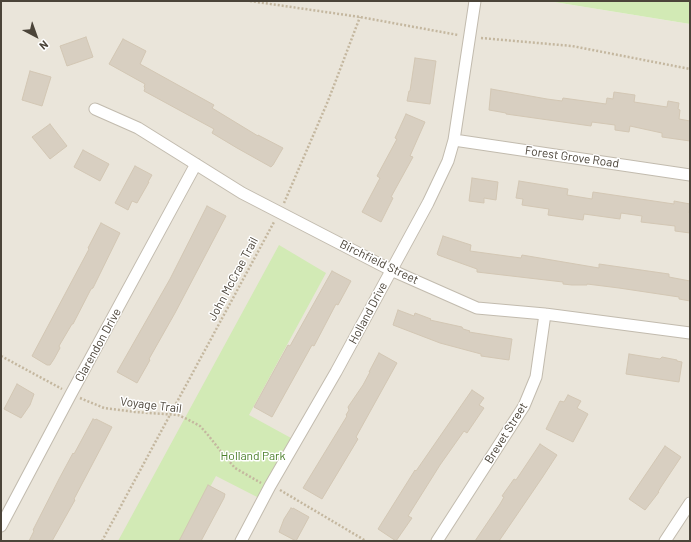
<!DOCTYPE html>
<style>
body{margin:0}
#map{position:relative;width:691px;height:542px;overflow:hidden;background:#f6f3ec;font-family:Barlow,sans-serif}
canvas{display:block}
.frame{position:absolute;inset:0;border:2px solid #4b4439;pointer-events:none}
.north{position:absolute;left:16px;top:16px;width:40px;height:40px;-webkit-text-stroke:3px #fff;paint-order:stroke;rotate:139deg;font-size:11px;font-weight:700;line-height:16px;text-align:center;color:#4b4439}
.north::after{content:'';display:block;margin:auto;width:14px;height:18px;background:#4b4439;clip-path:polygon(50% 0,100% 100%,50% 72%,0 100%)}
</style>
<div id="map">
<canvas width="691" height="542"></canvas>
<div class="frame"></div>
<div class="north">N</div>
</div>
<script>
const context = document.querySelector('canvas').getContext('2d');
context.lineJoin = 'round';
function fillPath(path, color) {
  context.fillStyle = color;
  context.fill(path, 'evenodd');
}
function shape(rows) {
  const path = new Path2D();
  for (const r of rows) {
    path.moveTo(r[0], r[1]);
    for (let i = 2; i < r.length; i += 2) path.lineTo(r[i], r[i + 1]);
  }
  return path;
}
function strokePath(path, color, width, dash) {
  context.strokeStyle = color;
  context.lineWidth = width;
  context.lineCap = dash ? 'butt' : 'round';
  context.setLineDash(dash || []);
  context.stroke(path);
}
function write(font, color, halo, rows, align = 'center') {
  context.font = font + ' Barlow,sans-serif';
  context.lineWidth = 3;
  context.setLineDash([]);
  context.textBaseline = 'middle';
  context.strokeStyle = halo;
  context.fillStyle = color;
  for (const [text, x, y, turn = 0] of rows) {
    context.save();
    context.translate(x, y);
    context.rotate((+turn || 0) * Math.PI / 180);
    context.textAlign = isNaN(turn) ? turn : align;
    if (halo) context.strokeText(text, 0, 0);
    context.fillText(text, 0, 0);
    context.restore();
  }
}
fillPath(shape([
 [1,1,548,1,690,24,690,541,1,541]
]), '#eae5da');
fillPath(shape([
 [548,1,690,1,690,24],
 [279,245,326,273,249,415,291,438,259,498,216,476,181,541,118,541]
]), '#d2eab5');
const building = shape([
 [86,37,93,57,67,66,60,46,86,37],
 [123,39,146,51,140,64,214,105,212,108,258,136,258,135,283,148,273,165,271,167,237,148,212,133,214,129,144,91,145,88,144,87,145,84,109,64,123,39],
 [415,58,436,61,430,104,407,101,409,91,410,91,415,58],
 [30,71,51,77,42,106,22,100,30,71],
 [491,89,547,99,562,101,563,98,606,104,607,98,613,99,614,92,635,95,634,102,667,107,668,101,679,103,678,109,680,110,679,119,690,121,690,141,662,137,662,133,630,126,629,132,615,130,615,125,592,122,591,126,506,114,506,113,489,110,491,89],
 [406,114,425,122,410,156,413,157,391,197,393,198,381,222,362,212,380,178,377,176,397,139,395,138,406,114],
 [50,124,67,146,50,159,32,137,50,124],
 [83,150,109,164,100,181,74,167,83,150],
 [135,166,152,175,148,182,149,182,137,203,132,201,128,210,115,203,135,166],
 [472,178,498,182,496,200,484,198,484,203,469,201,472,178],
 [519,181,568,189,567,195,592,199,593,192,674,204,674,201,690,204,689,213,690,213,690,233,675,231,675,226,641,222,642,216,621,213,620,219,584,214,583,220,548,215,549,209,522,205,523,199,516,198,519,181],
 [207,206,226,216,175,313,149,359,150,360,137,383,117,372,170,279,207,206],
 [101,223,120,233,93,288,91,289,73,324,72,324,59,346,60,348,54,359,50,365,47,365,32,356,89,249,88,248,101,223],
 [443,236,471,245,470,251,521,258,522,255,599,268,599,264,669,274,669,277,690,281,690,301,679,299,679,297,619,288,587,284,587,285,572,285,563,284,563,282,477,272,477,269,438,255,437,254,443,236],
 [332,271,351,281,338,305,336,304,314,346,312,345,272,417,254,407,288,345,290,346,332,271],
 [398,310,414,316,415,313,431,319,430,320,462,327,463,329,470,331,469,332,512,339,509,360,481,356,481,354,440,343,393,325,398,310],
 [379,353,397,363,356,437,358,439,322,499,303,488,347,416,346,415,349,410,348,407,363,385,370,372,369,372,379,353],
 [629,354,660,359,662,357,677,360,677,361,682,362,679,382,626,374,629,354],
 [17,384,34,394,30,405,21,418,4,409,17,384],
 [472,390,484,398,479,405,484,408,467,433,464,431,440,465,408,516,412,518,396,541,378,529,415,470,416,471,472,390],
 [568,395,581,401,577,408,588,414,573,442,546,429,560,401,564,402,568,395],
 [93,419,95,420,96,419,112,427,74,499,75,500,52,541,29,541,34,531,33,530,59,479,73,453,74,454,93,419],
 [540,444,557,455,542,478,499,541,475,541,500,504,504,497,502,496,514,479,516,480,540,444],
 [665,446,681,457,661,487,658,492,659,492,645,510,629,499,665,446],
 [208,485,225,494,224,498,201,541,179,541,208,485],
 [291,508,293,509,293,508,309,517,296,541,279,532,284,519,291,508]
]);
fillPath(building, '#d8cfc1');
strokePath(building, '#d3c7b4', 1);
const street = shape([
 [95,109,138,128,242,193,391,270,477,308,545,314,690,333],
 [454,140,690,175],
 [1,526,71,394,196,164],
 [241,541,270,486,336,372,428,203,448,161,454,140,475,1],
 [437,541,524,406,536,377,545,314],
 [665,541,690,503]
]);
strokePath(street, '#c2bbae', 13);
strokePath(shape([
 [250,1,360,17,458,35],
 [481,38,572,46,690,69],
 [284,203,328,101,360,17],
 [1,356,62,389],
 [80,398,104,408,135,412,178,415,187,419,200,426,208,435,223,454,235,468,261,483],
 [280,490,366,541],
 [102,541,274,222]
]), '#c4b79f', 2.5, [2, 2]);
strokePath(street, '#fff', 11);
write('12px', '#4b4439', '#fff', [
 ["Forest Grove Road",572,157,8],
 ["Birchfield Street",379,262,26],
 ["John McCrae Trail",233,279,-62],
 ["Holland Drive",368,313,-62],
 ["Clarendon Drive",98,345,-61],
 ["Voyage Trail",151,405,7],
 ["Brevet Street",506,433,-58]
]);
write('12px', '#4a7f2a', '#fff', [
 ["Holland Park",253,456]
]);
</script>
